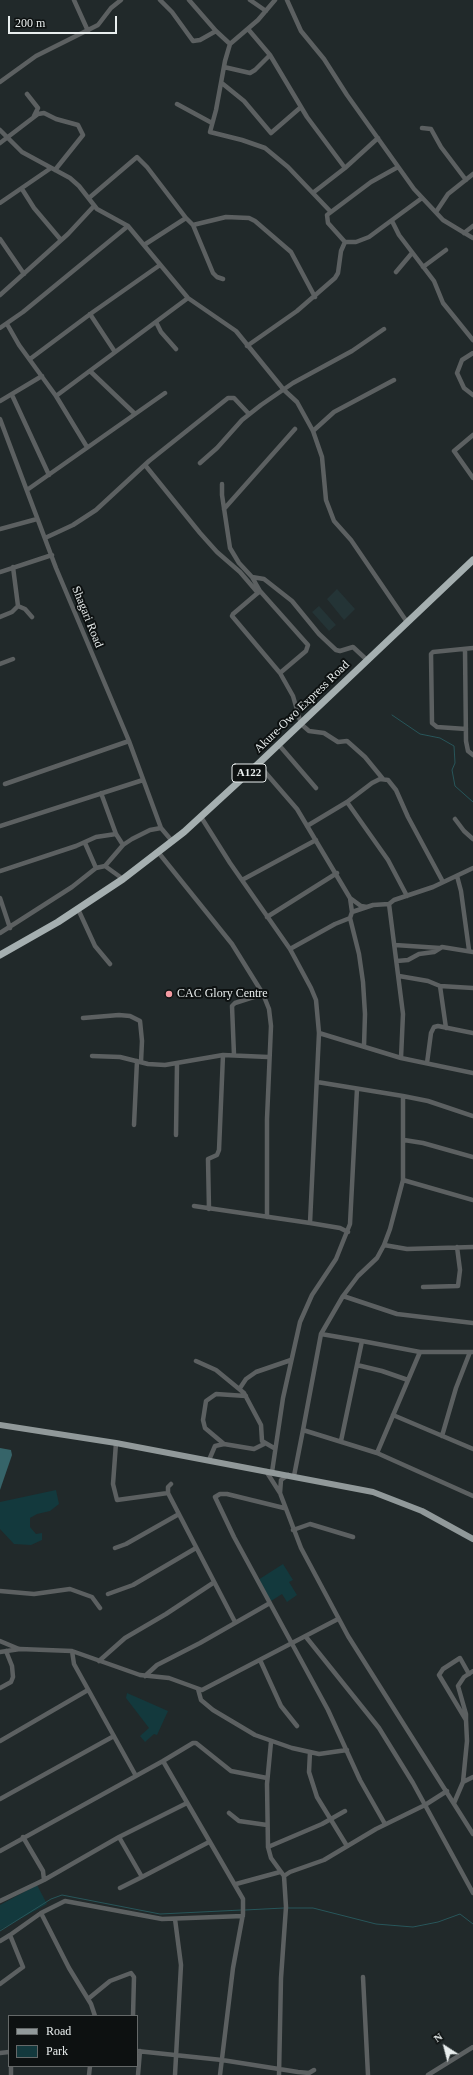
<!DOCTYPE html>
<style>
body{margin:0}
#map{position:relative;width:473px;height:2075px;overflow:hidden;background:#21292a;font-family:Georgia,serif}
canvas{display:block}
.legend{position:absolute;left:8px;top:2015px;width:130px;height:52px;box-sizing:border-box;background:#0d1111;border:1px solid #656969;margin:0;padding:5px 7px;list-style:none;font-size:12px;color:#e9eeee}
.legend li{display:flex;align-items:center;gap:8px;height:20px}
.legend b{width:20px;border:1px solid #656969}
.north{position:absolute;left:425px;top:2027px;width:40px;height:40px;-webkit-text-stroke:3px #0d1111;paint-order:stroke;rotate:324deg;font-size:11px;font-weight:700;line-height:16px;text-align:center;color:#e9eeee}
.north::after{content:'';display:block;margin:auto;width:14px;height:18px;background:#e9eeee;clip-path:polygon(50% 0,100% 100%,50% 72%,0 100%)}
.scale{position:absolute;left:8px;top:16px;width:109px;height:18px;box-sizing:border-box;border:2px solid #e9eeee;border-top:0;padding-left:5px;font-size:12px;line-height:14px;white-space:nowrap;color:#e9eeee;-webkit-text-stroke:3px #0d1111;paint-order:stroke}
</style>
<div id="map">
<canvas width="473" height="2075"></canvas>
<ul class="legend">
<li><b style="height:5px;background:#91999a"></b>Road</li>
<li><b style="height:11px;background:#13393d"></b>Park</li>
</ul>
<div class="north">N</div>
<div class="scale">200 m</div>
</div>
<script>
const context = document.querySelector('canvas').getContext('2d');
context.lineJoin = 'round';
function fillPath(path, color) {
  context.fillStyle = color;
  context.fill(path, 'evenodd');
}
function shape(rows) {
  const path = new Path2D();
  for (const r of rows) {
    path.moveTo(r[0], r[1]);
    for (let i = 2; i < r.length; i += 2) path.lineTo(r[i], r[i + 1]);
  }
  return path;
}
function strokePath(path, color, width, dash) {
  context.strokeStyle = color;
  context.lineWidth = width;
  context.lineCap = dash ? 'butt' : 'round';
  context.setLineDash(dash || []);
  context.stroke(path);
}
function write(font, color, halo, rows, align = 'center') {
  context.font = font + ' Georgia,serif';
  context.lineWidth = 4;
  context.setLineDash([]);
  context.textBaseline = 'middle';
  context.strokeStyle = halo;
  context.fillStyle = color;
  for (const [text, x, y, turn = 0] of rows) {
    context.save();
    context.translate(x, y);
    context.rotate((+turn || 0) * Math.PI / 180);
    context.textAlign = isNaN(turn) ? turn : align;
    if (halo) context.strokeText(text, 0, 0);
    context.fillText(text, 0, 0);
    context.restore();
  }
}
fillPath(shape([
 [337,589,355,609,344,620,327,599],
 [319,606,336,625,329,631,312,612]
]), '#243436');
fillPath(shape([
 [56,1490,59,1504,50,1511,37,1514,30,1518,30,1527,36,1534,42,1533,42,1540,31,1545,14,1544,0,1529,0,1502],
 [283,1564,293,1580,289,1582,297,1595,287,1602,282,1594,271,1601,258,1580],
 [127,1693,168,1711,157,1735,154,1734,145,1742,140,1736,149,1728,126,1698],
 [37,1885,47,1904,0,1930,0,1905]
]), '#13393d');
fillPath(shape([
 [0,1448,11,1450,12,1455,0,1490]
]), '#366469');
strokePath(shape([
 [392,715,420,734,440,738,454,746,455,763,452,770,455,786,473,802],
 [287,1908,313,1908,376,1924,413,1927,438,1922,460,1914,473,1924],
 [245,1910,284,1908],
 [0,1931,51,1899,62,1895,160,1914,242,1910]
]), '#28565a', 1);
strokePath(shape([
 [74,0,88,31],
 [160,0,172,12,193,41,200,40,216,31],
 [189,0,216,31,230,44],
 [250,0,266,11],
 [275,0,258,20,230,44,225,61,216,110,210,132,242,140,265,148,288,167,330,211],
 [287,0,301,31,324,59,347,95,414,189,443,220,473,238],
 [248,29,270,55,307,117,345,168],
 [224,67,250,73,255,70,270,55],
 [0,82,36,56,98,25,111,8,121,0],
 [223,84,244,101,271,133,301,107],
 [27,94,38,108,34,116],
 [177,104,212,123],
 [422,128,431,129,441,147,466,180],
 [0,130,22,152,70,178,79,186,97,209,128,226,188,298,236,331,284,390,297,402,313,431,322,457,326,500,334,521,351,540,407,622],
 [0,143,38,114,44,113,56,119,78,125,83,135,55,170],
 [22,189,34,208,61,240],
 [314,192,345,168,378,138],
 [89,198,137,157,147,167,186,218],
 [0,203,51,168],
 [436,212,448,194,473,174],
 [392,221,399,235,434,281,443,303,473,340],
 [193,225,213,273,217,277,223,279],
 [464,233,473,226],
 [0,239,24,274],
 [345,242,328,223,327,215,371,182,398,167],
 [144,245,186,218,193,225,226,217,249,218,255,221,291,252,315,297],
 [423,267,446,250],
 [396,272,412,253],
 [0,295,68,234,94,206],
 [90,314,115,352],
 [156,322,161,332,176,349],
 [7,324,19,345,56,396,87,447],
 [0,328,23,312,128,226],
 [247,346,297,311,335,278,338,273,341,251,345,242,356,242,369,237,422,198],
 [473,353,462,360,457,373,464,388,473,395],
 [30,359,93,312,160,265],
 [90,371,134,413],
 [12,395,49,475],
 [56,396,188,298],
 [0,401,42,376],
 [0,419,56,568,129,741,161,828,172,841],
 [313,431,334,412,394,380],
 [473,435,454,451,473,478],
 [200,463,217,448,242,420,261,405,293,383,352,351,384,329],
 [145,465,200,533,217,552,240,572,258,593],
 [222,484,222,495,230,548,239,563,252,577,264,579,292,601,319,634,336,650,340,651,353,647,367,660],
 [27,490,165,393],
 [224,509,295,429],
 [0,529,37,519],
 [45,538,73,525,96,510,149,461,228,398,234,398,249,414],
 [0,572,52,555],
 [252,577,260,591,308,645,306,651,280,673],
 [260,591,233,614,232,616,280,673,293,696,301,724,309,731,324,733,338,742,347,741,365,757,383,779],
 [18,606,25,609,32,617],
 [0,617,12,612,18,606,13,567],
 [465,649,466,741,468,751,473,755],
 [0,664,13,659],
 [466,729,437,727,432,723,431,654,433,652,473,648],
 [279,745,316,788],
 [258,764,297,809,350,898,352,912,350,918,335,924,290,949],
 [5,784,129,741],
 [347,802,388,860,407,896],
 [201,817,230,863,290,949,311,988,316,1000,319,1033,310,1223],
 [455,819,464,831,473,839],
 [0,826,143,780],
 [307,826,347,802,372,783,380,779,388,780,396,790,408,817,443,882],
 [116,834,123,845],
 [85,843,96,868],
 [158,852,232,944,263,994,269,1009,271,1026,267,1119,267,1217],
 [105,866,123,845,132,839,150,830,161,828],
 [0,871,76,846,96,837,116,834,101,793],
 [457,876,461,891,469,950],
 [242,880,316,840],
 [0,898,10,928],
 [350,898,361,906,367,907],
 [389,904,403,1014,401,1058],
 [78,909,95,946,110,964],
 [352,912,373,905,389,904,394,900,433,887,473,868],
 [267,917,337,873],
 [350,918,359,954,363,982,365,1014,364,1046],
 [0,933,72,887,96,868,105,866,123,879],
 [395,945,440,948],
 [397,961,408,960,419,954,434,952,442,947,473,952],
 [399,976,428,981,440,986,473,988],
 [440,986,446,1028],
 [83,1018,119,1015,130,1016,140,1021,142,1041,141,1062],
 [319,1033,401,1058,473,1073],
 [234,1055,232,1006,235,1003,263,994],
 [92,1056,120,1057,148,1064,165,1065,223,1055,268,1057],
 [427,1063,431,1033,434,1027,438,1026,473,1033],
 [317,1082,403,1096,428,1101,473,1116],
 [134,1125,137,1061],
 [176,1135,177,1064],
 [404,1140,423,1143,473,1157],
 [403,1180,473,1200],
 [194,1206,310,1223,340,1228,348,1232],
 [209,1209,208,1159,217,1155,219,1150,223,1055],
 [384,1245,407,1249,473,1247],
 [423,1287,458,1286,460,1270,457,1247],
 [343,1296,397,1314,473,1323],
 [321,1334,362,1341],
 [196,1361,216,1370,244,1393,261,1425,262,1441,274,1448],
 [357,1365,382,1371,408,1380],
 [240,1388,246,1379,256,1372,291,1360],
 [393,1415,473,1449],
 [303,1430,321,1334,343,1296,358,1276,377,1258,384,1245,390,1229,403,1180,403,1096],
 [442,1436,456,1388,470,1352],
 [341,1441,362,1341,420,1352],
 [116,1443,113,1484,117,1500,168,1493],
 [224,1444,205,1428,203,1420,206,1401,216,1394,246,1396],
 [377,1453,420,1352,473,1352],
 [209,1460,215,1446,224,1444,254,1449,264,1444],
 [266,1471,280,1493,301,1548,348,1636,473,1834],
 [272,1472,283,1398,300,1322,312,1295,336,1259,350,1224,357,1089],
 [294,1476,303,1430,377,1453,473,1496],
 [171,1484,168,1487,168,1493,235,1622],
 [280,1493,281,1480,288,1475],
 [284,1508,227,1494,220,1494,215,1497,234,1537,328,1710,360,1780,385,1824],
 [293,1530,310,1524,353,1537],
 [115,1548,126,1544,179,1514],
 [0,1591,34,1594,70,1589,92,1597,100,1608],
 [108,1594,133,1585,196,1548],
 [306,1637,379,1728,413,1783,473,1893],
 [0,1641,19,1649],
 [72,1651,74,1664,136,1776],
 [0,1652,20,1649,72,1651,140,1675,169,1678,202,1690,338,1619],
 [260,1660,281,1706,297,1726],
 [99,1661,125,1638,166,1614,213,1583],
 [145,1676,157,1665,200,1643,270,1603],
 [0,1688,11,1682,13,1677,12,1666,6,1651],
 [198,1689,201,1700,213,1710,255,1735,292,1748,319,1754,347,1750],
 [466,1720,466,1714,458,1686,464,1677,473,1671],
 [0,1741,88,1690],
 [271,1742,267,1784,268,1847,271,1858,284,1876,286,1907,281,1978,279,2075],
 [310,1752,309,1772,317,1797,347,1846],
 [163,1761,243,1899,243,1914,233,1968,220,2075],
 [463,1782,467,1741,466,1720,439,1675,443,1669,460,1658,469,1674],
 [0,1799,114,1736],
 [454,1803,463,1782,473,1777],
 [229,1813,239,1821,267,1825],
 [23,1837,43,1871,44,1880],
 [119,1837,142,1877,209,1842],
 [268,1847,322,1824,345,1811],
 [0,1851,163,1761,193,1743,196,1743,231,1771,267,1778],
 [284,1876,290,1872,324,1860,376,1829,425,1805,447,1791],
 [236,1884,280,1872],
 [120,1888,142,1877],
 [0,1901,44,1880,119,1837,187,1803],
 [41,1913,69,1968,91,2004,95,2016],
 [10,1935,41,1913,65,1901,162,1919,243,1916],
 [0,1941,10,1935,23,1967,0,1984],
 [363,1977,368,2075],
 [88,1999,110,1981,131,1973,134,1977,133,2016],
 [137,2051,222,2060,298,2072,309,2073,314,2070],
 [0,2053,9,2052],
 [11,2066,11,2075],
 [89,2075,90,2066],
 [138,2075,140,2051],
 [175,2075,181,1965,175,1919],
 [428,2075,473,2047]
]), '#5c6061', 4.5);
strokePath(shape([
 [0,1425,116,1443,373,1492,422,1511,473,1539]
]), '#91999a', 6);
strokePath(shape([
 [0,955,58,922,123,879,184,832,258,764,473,560]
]), '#a5afb0', 7);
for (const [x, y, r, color] of [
 [169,994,4,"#f49aa2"]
]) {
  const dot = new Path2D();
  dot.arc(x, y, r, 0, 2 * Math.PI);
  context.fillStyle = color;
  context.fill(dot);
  strokePath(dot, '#0d1111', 1.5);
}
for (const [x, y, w] of [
 [249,773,34]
]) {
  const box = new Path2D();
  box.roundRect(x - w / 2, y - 9, w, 18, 3);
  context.fillStyle = '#0d1111';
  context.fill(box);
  strokePath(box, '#e9eeee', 1);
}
write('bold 11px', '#e9eeee', null, [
 ["A122",249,773]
]);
write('12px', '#e9eeee', '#0d1111', [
 ["Shagari Road",87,617,68],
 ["Akure-Owo Express Road",302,707,-44]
]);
write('12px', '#e9eeee', '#0d1111', [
 ["CAC Glory Centre",177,994]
], 'left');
</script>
